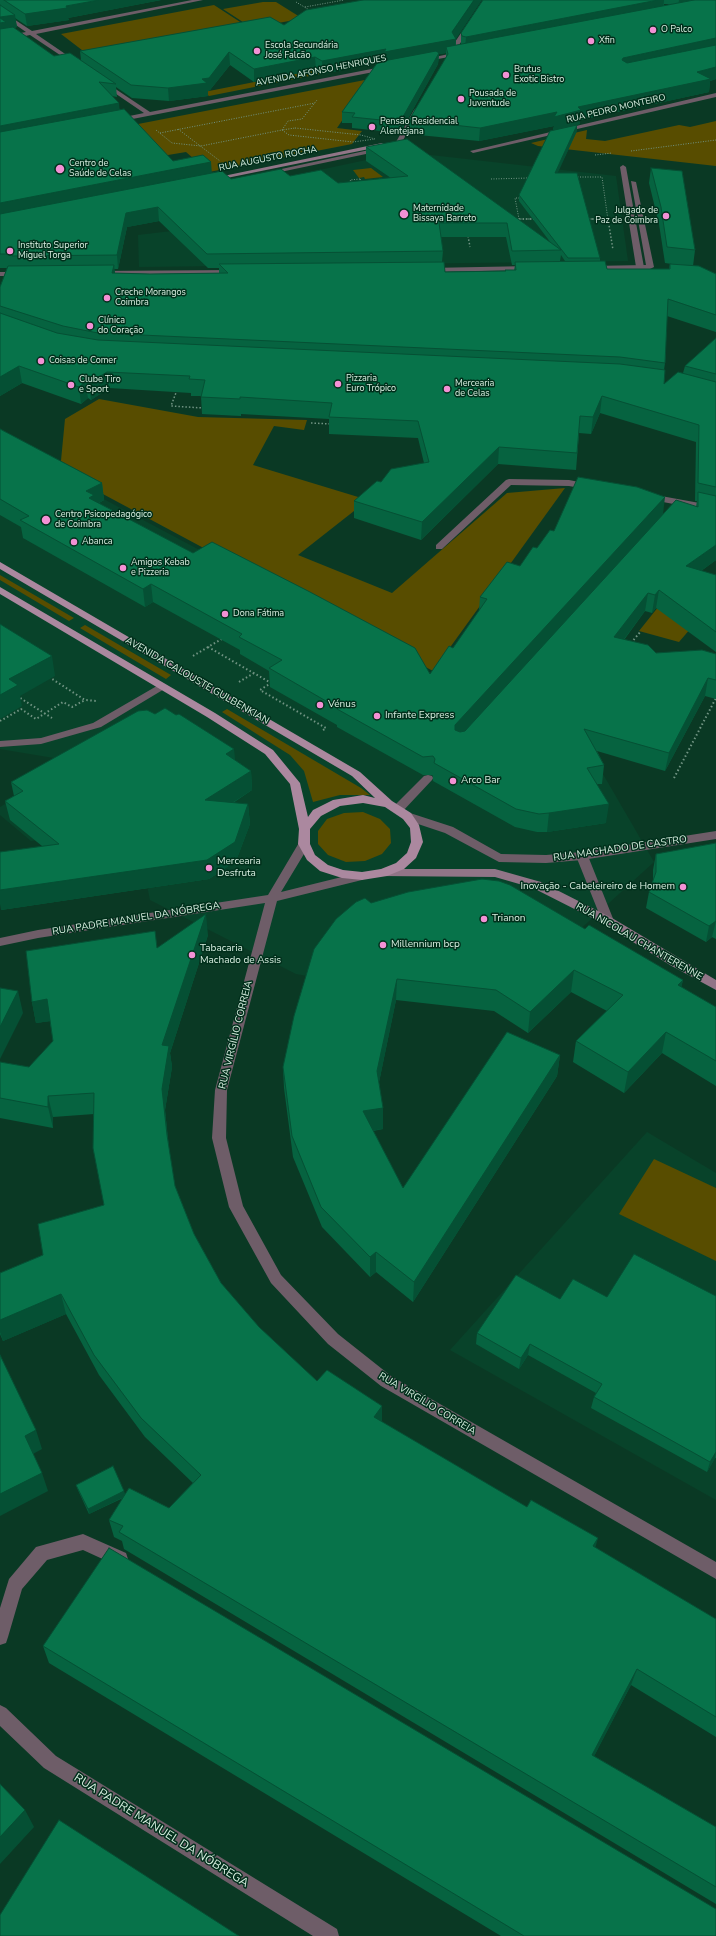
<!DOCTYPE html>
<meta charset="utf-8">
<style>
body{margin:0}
canvas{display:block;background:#0a3924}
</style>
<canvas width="716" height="1936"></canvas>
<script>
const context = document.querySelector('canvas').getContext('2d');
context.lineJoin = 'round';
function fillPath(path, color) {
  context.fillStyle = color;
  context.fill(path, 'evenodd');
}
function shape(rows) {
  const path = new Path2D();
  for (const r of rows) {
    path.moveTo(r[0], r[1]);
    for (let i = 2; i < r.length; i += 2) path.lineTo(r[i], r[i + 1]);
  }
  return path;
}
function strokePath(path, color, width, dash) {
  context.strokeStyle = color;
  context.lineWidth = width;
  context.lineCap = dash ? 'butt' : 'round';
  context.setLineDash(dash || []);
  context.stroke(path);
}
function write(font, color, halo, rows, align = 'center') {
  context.font = font + ' "Nunito Sans",sans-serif';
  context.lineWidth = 3;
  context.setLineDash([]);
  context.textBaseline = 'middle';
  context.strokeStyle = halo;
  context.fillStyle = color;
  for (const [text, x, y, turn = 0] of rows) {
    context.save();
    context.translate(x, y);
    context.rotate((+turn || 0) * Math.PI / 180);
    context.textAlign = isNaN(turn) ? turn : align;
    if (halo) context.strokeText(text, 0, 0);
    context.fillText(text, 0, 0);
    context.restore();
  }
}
fillPath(shape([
 [404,152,616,176,628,261,139,267,138,235,189,229,183,199],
 [0,444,433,674,441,725,600,769,654,862,531,974,407,993,296,974,150,900,138,841,121,827,31,841,0,815,0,807,78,762,0,749],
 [647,1132,716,1173,716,1500,450,1350]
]), '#08432a');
fillPath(shape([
 [263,2,276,2,300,17,294,20,252,28,223,9],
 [214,5,254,31,95,60,61,34],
 [315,70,320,74,209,96,204,92],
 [370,79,337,128,362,131,352,144,209,172,186,152,156,157,133,125],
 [716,121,716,166,538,146,531,143,587,130,586,139,605,141,679,125,690,127],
 [371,168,383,177,365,179,364,177,359,178,353,170],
 [99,399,198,417,307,420,304,430,274,426,253,465,368,500,298,555,392,593,507,493,565,488,433,671,60,471,65,419],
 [0,575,74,618,69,621,0,580],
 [659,606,697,621,679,642,639,631],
 [85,625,171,675,166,679,80,628],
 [227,709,361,788,370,795,340,795,313,802,304,771,290,755,222,712],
 [363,812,380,819,390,829,391,843,382,854,365,861,346,862,328,855,318,844,318,831,327,819,344,813],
 [654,1159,716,1188,716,1261,619,1214]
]), '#584d00');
strokePath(shape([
 [296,2,311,11],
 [305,7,344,0],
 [295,128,361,135,375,139,353,142,289,135,282,130,295,128],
 [178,129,220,161],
 [156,130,172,143,201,146,282,130,288,121,302,119,317,100],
 [160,133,315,103],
 [631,151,716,140],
 [595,155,612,153],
 [575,177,602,177,608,220],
 [360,179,362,183,353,184,350,180,360,179],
 [491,179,530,178],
 [374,180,383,179],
 [522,198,515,198,519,219,535,219],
 [588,219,609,219]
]), '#719483', 1, [1, 1.5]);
strokePath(shape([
 [519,219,535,219],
 [588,219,609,219],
 [608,219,613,250],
 [468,236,470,247],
 [177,390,171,406,203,408],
 [311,423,332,424]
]), '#719483', 1.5, [1.5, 2]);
strokePath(shape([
 [222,639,208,647,271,683,260,690,326,728,322,731],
 [631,643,641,631],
 [193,656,208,647],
 [49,677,85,700,97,701],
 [239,682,254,673],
 [17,696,52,718],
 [0,721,21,709,36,719,63,702,72,707,85,700],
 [674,778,716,698]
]), '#719483', 2, [1.5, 2.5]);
fillPath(shape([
 [383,147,385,148,385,150,266,175,263,173,383,147],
 [631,181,636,182,654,267,650,269,588,270,587,268,591,266,646,265,631,181],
 [531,266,535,268,534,270,429,272,425,270,429,268,531,266],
 [235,270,238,270,238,274,99,275,95,273,99,271,235,270],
 [0,272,21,272,25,274,21,276,0,276,0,272],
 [582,852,588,856,614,921,612,924,604,924,602,921,576,856,582,852],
 [83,1534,126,1553,128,1559,126,1565,120,1567,83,1550,47,1560,22,1589,8,1637,6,1643,0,1645,0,1608,9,1579,36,1547,83,1534]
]), '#6e5d68');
fillPath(shape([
 [192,0,203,0,36,34,77,62,78,63,75,65,30,35,0,41,0,37,26,32,0,14,0,10,32,31,192,0],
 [483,0,489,0,459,45,460,49,466,52,466,54,421,62,421,60,458,52,453,45,483,0],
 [387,66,390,68,389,69,117,122,114,120,115,119,144,113,100,83,105,82,150,112,387,66],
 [716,93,716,97,473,153,470,151,716,93],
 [417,108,420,110,402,142,397,143,396,142,414,110,417,108],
 [623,165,626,167,645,273,641,275,637,273,620,167,623,165],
 [509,479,569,480,594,485,595,487,591,490,569,486,511,485,442,549,436,549,436,545,506,480,509,479],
 [650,494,716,506,716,512,647,499,647,495,650,494],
 [162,683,167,686,166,688,101,727,41,744,0,747,0,741,41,738,93,723,162,683],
 [428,775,432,776,433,778,432,780,402,812,394,812,393,809,394,806,424,776,428,775],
 [407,812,453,827,501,854,546,855,582,852,716,831,716,839,582,860,546,863,499,862,445,833,403,819,402,816,403,813,407,812],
 [304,840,310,844,281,892,362,872,368,876,362,880,277,901,227,1090,226,1138,243,1206,281,1275,338,1334,391,1376,716,1562,716,1579,381,1386,328,1344,271,1283,229,1207,212,1138,215,1090,265,903,38,938,0,946,0,938,38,930,268,895,300,841,304,840],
 [0,1705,6,1708,56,1756,337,1929,339,1936,313,1936,44,1768,0,1726,0,1705]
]), '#6e5d68');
fillPath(shape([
 [382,143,384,144,384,146,212,181,209,179,382,143],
 [383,869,495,869,541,882,612,918,716,980,716,990,670,965,604,924,533,888,495,877,379,876,377,873,379,870,383,869]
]), '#917587');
fillPath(shape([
 [0,562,360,772,392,801,411,813,419,825,423,842,416,858,404,869,387,876,362,880,342,878,320,871,307,860,298,844,299,829,290,784,265,754,207,717,0,594,0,587,215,713,273,750,300,783,308,817,313,810,333,800,363,795,375,798,352,776,0,569,0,562],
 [363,803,385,807,403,819,410,828,411,842,407,853,396,863,381,869,362,872,343,870,328,865,315,855,310,844,310,829,321,816,340,806,363,803]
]), '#ab889f');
fillPath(shape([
 [0,0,161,0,68,18,69,20,27,26,15,18,17,27,14,28,54,56,81,60,80,51,284,25,456,38,456,46,461,45,461,33,483,0,716,0,716,79,710,81,709,92,580,120,580,124,553,130,554,126,479,141,409,134,409,120,446,58,446,53,439,54,438,64,400,133,352,128,352,123,342,123,342,112,377,63,322,74,316,70,254,82,230,65,210,90,208,91,208,96,169,101,132,98,116,87,117,97,112,96,120,110,173,161,231,179,290,176,338,183,391,178,366,161,366,147,551,243,519,201,519,195,577,131,557,173,600,258,600,261,607,269,669,269,670,264,672,264,665,263,659,224,649,183,651,168,695,250,693,266,716,274,716,332,667,316,665,363,664,370,664,384,683,373,685,366,716,338,716,560,701,571,716,575,716,652,656,608,652,613,645,611,624,640,656,653,716,654,716,699,705,696,665,771,597,751,604,765,602,784,597,784,606,823,547,832,537,832,515,827,433,781,433,776,432,775,423,775,337,727,337,725,270,687,269,671,240,654,240,650,153,602,145,607,23,538,21,527,0,515,0,429,102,483,104,500,99,503,193,553,430,674,453,648,479,611,480,597,520,566,554,531,663,514,465,731,696,506,697,501,695,501,696,442,600,413,591,434,579,433,576,470,498,464,421,540,354,518,354,501,381,482,424,463,418,438,329,434,329,419,241,414,241,416,202,414,201,396,191,396,191,393,109,388,91,400,88,398,81,404,22,383,0,396,0,287,7,268,0,268],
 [664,4,671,4,664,6],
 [159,221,208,268,219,268,219,273,150,274,115,273,114,269,118,269,127,227],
 [441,237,506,237,512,265,515,265,514,270,505,271,445,272,442,262,443,251],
 [561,255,565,261,560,261],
 [235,760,251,771,252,790,233,803,248,804,250,824,236,861,209,879,1,910,42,846,10,820,5,801,14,796,11,782],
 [716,843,716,939,712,937,706,942,646,908,649,892,653,881,653,870,656,854],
 [371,903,585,929,683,980,681,987,716,1007,716,1086,662,1053,624,1093,573,1062,576,1041,607,1011,571,992,528,1033,494,1011,396,1000,379,1082,383,1129,373,1131,403,1188,560,1055,557,1076,413,1302,376,1272,370,1277,322,1227,293,1157,284,1088,283,1067],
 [208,935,170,1053,172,1067,165,1110,169,1151,175,1186,194,1234,221,1283,259,1327,317,1381,382,1406,382,1422,716,1619,716,1737,631,1685,594,1756,716,1827,716,1904,124,1549,122,1541,114,1537,109,1520,123,1498,89,1514,78,1490,76,1485,125,1494,169,1508,193,1483,145,1437,99,1375,66,1314,3,1341,0,1334,0,1273,43,1255,104,1205,94,1114,53,1117,53,1128,0,1118,0,1062,29,1067,53,1041,50,1021,36,1023,32,1002,158,948],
 [716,1296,716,1458,715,1458,707,1472,591,1408,594,1397,596,1393,528,1355,519,1369,476,1344,477,1333,560,1299,607,1297],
 [43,1646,716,1936,501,1936,49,1663]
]), '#066340');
fillPath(shape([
 [99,0,161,0,68,18,69,20,27,26,25,14],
 [474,0,482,0,456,39,455,51,446,47,446,53,439,54,438,64,400,133,400,122,384,62,322,74,322,61,452,32],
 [658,0,664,0,663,11,465,49,466,37],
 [679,0,716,0,678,8],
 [15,15,17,27,7,29,0,36,0,17],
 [716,38,716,48,622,71,622,60,623,58],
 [229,52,230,65,210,90,208,91,208,96,169,101,168,88,202,79],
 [315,57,316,70,254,82,254,69],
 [716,67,716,79,710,81,709,92,580,120,580,124,553,130,554,126,479,141,480,128,578,107,697,72],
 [119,103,120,116,0,139,0,126],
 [577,125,577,131,555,179,555,173],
 [211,162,212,175,0,217,0,203],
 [158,207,159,221,127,227,118,269,117,255,126,213],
 [114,265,116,281,112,273],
 [19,366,22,383,0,396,0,377],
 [107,372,109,388,91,400,89,383],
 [85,382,88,398,81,404,79,387],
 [602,396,600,413,591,434,593,417],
 [499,447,498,464,421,540,422,522],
 [102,483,104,500,95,505,96,513,86,491],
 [665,497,663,514,454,743,455,725],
 [716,545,716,560,683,584,686,566],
 [151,584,153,602,145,607,143,589],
 [659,590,656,608,652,613,655,595],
 [648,593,645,611,612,655,614,637],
 [52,656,55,676,20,696,22,706,0,719,0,695,9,679],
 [708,678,705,696,665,771,669,753],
 [234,749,236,768,226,754],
 [251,771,252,790,207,819,205,800],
 [248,804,250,824,236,861,209,879,1,910,0,904,0,890],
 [609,804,606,823,547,832,549,813],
 [206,914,208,935,170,1053,172,1067,165,1110,170,1156,167,1135,162,1089,162,1045],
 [716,921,712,937,706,942,709,926],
 [574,970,571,992,528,1033,530,1012],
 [397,979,396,1000,377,1092,377,1071],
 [683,980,678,1002,678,985],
 [18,991,23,1013,0,1059,0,1027],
 [47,999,51,1021,36,1023,32,1002],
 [666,1032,662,1053,624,1093,628,1072],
 [560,1055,557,1076,413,1302,414,1282],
 [48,1096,53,1117,53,1128,48,1107],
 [383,1108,383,1129,363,1132,363,1111],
 [376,1252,376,1272,370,1277,370,1257],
 [61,1294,66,1314,3,1341,0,1332,0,1320],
 [530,1344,528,1355,519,1369,521,1358],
 [382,1406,382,1425,374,1417],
 [36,1430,42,1449,31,1455,25,1436],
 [716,1452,715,1458,707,1472,710,1462],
 [42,1473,48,1491,0,1516,0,1494],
 [124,1491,126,1496,89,1514,88,1509],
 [598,1538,593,1556,593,1546],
 [637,1669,631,1685,587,1770,592,1755],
 [25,1810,34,1827,0,1864,0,1837]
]), '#055034');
const building = shape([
 [4,0,99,0,66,6,67,8,25,14,4,0],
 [363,0,474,0,452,32,456,39,384,52,386,49,322,61,315,57,254,69,229,52,209,78,202,79,207,83,168,88,131,85,80,51,270,17,284,25,306,10,363,0],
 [483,0,658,0,466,37,462,36,461,33,483,0],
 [694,0,716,0,716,38,623,58,622,60,627,63,716,45,716,67,697,72,711,79,578,107,581,110,554,117,557,112,480,128,409,120,448,54,446,47,694,0],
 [0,5,15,15,0,17,0,5],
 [0,18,6,22,0,23,0,18],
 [13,27,54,56,70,53,116,84,99,82,119,103,0,126,0,29,13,27],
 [436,51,439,53,400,122,352,117,355,113,342,112,378,62,436,51],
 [124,109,173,161,203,155,211,162,0,203,0,132,124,109],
 [577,125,555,173,577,173,600,258,568,258,519,195,550,131,577,125],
 [407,139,561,250,512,251,507,223,439,223,443,251,207,254,158,207,126,213,117,255,12,256,13,254,0,254,0,214,222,171,231,179,281,169,290,176,321,170,338,183,408,176,366,147,407,139],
 [651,168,682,171,695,250,667,247,661,207,651,168],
 [605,261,607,269,670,269,670,264,699,266,716,274,716,315,668,299,665,363,620,357,98,333,63,326,0,306,0,287,8,266,114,265,112,273,150,274,228,273,219,264,444,262,445,272,506,271,505,270,516,270,515,262,605,261],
 [0,313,57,333,98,340,620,364,665,370,664,384,678,372,716,382,716,487,698,483,699,425,602,396,593,417,580,416,577,453,499,447,422,522,354,501,377,481,381,482,391,469,429,462,418,421,329,417,332,403,240,397,240,399,201,397,205,380,189,379,190,376,107,372,89,383,85,382,79,387,19,366,0,377,0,313],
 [716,338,716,374,685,366,716,338],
 [0,429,102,483,86,491,94,495,89,498,193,553,212,542,310,592,415,648,430,674,449,646,453,648,487,599,480,597,507,562,520,566,533,547,537,548,550,530,554,531,578,477,637,487,665,497,455,725,455,730,460,732,465,731,676,500,698,507,698,492,716,496,716,545,686,566,716,575,716,632,659,590,655,595,648,593,614,637,648,645,656,653,702,650,716,654,716,680,708,678,669,753,584,729,604,765,587,768,609,804,549,813,539,814,516,809,434,763,435,759,433,756,423,757,337,709,338,708,269,668,282,660,239,637,242,634,151,584,143,589,20,520,29,516,0,499,0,429],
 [0,624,52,656,9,679,18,685,0,695,0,624],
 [165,708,176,715,179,714,234,749,226,754,251,771,205,800,248,804,235,842,207,860,0,890,0,852,59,844,5,801,23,791,11,782,138,711,147,710,155,714,165,708],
 [716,843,716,921,709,926,649,892,656,872,656,854,716,843],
 [482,879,499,881,510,885,585,929,589,925,683,980,678,985,716,1007,716,1061,666,1032,628,1072,576,1041,623,995,574,970,530,1012,496,990,397,979,377,1071,383,1108,363,1111,403,1188,507,1032,560,1055,414,1282,376,1252,370,1257,321,1207,292,1136,283,1067,294,1016,314,949,336,919,356,902,365,898,371,903,408,892,482,879],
 [206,914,162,1045,169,1046,162,1089,167,1135,175,1186,194,1234,221,1283,259,1327,317,1381,327,1370,382,1406,374,1417,527,1507,531,1500,598,1538,593,1546,716,1619,716,1717,637,1669,592,1755,716,1827,716,1887,119,1532,123,1526,109,1520,129,1488,169,1508,201,1475,141,1418,94,1355,61,1294,0,1320,0,1273,43,1255,38,1224,104,1205,93,1148,94,1093,48,1096,48,1107,0,1098,0,1062,29,1067,53,1041,47,999,32,1002,26,951,155,931,157,948,206,914],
 [0,988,18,991,0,1027,0,988],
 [634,1254,716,1296,716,1452,710,1462,594,1397,602,1384,530,1344,521,1358,477,1333,516,1275,560,1299,573,1279,607,1297,634,1254],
 [0,1355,36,1430,25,1436,42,1473,0,1494,0,1355],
 [113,1466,124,1491,88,1509,76,1485,113,1466],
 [109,1548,716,1909,716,1936,524,1936,43,1646,109,1548],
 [0,1784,25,1810,0,1837,0,1784],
 [59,1820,239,1936,0,1936,0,1915,59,1820]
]);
fillPath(building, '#07734a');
strokePath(building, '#055034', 1);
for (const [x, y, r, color] of [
 [653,30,4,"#f391d5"],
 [591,41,4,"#f391d5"],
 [257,51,4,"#f391d5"],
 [506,75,4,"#f391d5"],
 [461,99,4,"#f391d5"],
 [372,127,4,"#f391d5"],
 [60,169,5,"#f391d5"],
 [404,214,5,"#f391d5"],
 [666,216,4,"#f391d5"],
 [10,251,4,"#f391d5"],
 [107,298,4,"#f391d5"],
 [90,326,4,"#f391d5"],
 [41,361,4,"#f391d5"],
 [338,384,4,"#f391d5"],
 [71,385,4,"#f391d5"],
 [447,389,4,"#f391d5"],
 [46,520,5,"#f391d5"],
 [74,542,4,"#f391d5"],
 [123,568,4,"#f391d5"],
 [225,614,4,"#f391d5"],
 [320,705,4,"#f391d5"],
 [377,716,4,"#f391d5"],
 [453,781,4,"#f391d5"],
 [209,868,4,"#f391d5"],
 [683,887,4,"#f391d5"],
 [484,919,4,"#f391d5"],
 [383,945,4,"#f391d5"],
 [192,955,4,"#f391d5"]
]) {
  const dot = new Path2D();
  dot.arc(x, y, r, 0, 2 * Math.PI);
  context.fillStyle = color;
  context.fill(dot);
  strokePath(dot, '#002f1b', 1.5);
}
write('9px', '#d8efe1', '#002f1b', [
 ["O Palco",661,30],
 ["Xfin",599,41],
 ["Escola Secundária",265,46],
 ["José Falcão",265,56],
 ["Brutus",514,70],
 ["Exotic Bistro",514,80],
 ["Pousada de",469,94],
 ["Juventude",469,104],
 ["Pensão Residencial",380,122],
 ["Alentejana",380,132],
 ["Centro de",69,164],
 ["Saúde de Celas",69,174],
 ["Maternidade",413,209],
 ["Bissaya Barreto",413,219],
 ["Julgado de",658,211,"right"],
 ["Paz de Coimbra",658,221,"right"],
 ["Instituto Superior",18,246],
 ["Miguel Torga",18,256],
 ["Creche Morangos",115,293],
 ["Coimbra",115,303],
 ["Clínica",98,321],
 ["do Coração",98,331],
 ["Coisas de Comer",49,361],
 ["Pizzaria",346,379],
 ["Euro Trópico",346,389],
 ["Clube Tiro",79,380],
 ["e Sport",79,390],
 ["Mercearia",455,384],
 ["de Celas",455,394],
 ["Centro Psicopedagógico",55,515],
 ["de Coimbra",55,525],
 ["Abanca",82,542],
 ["Amigos Kebab",131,563],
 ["e Pizzeria",131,573],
 ["Dona Fátima",233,614]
], 'left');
write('9px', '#d8efe1', '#002f1b', [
 ["AVENIDA AFONSO HENRIQUES",321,71,-11],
 ["RUA PEDRO MONTEIRO",616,109,-13],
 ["RUA AUGUSTO ROCHA",268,159,-11]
]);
write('10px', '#d8efe1', '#002f1b', [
 ["AVENIDA CALOUSTE GULBENKIAN",197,681,30],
 ["RUA MACHADO DE CASTRO",620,849,-8],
 ["RUA PADRE MANUEL DA NÓBREGA",136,919,-9],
 ["RUA NICOLAU CHANTERENNE",639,942,30],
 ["RUA VIRGÍLIO CORREIA",236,1035,-76],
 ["RUA VIRGÍLIO CORREIA",427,1404,31]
]);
write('10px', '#d8efe1', '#002f1b', [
 ["Vénus",328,705],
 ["Infante Express",385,716],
 ["Arco Bar",461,781],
 ["Mercearia",217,862],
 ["Desfruta",217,874],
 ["Inovação - Cabeleireiro de Homem",675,887,"right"],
 ["Trianon",492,919],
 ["Millennium bcp",391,945],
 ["Tabacaria",200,949],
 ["Machado de Assis",200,961]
], 'left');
write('12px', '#d8efe1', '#002f1b', [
 ["RUA PADRE MANUEL DA NÓBREGA",161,1831,32]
]);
</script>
